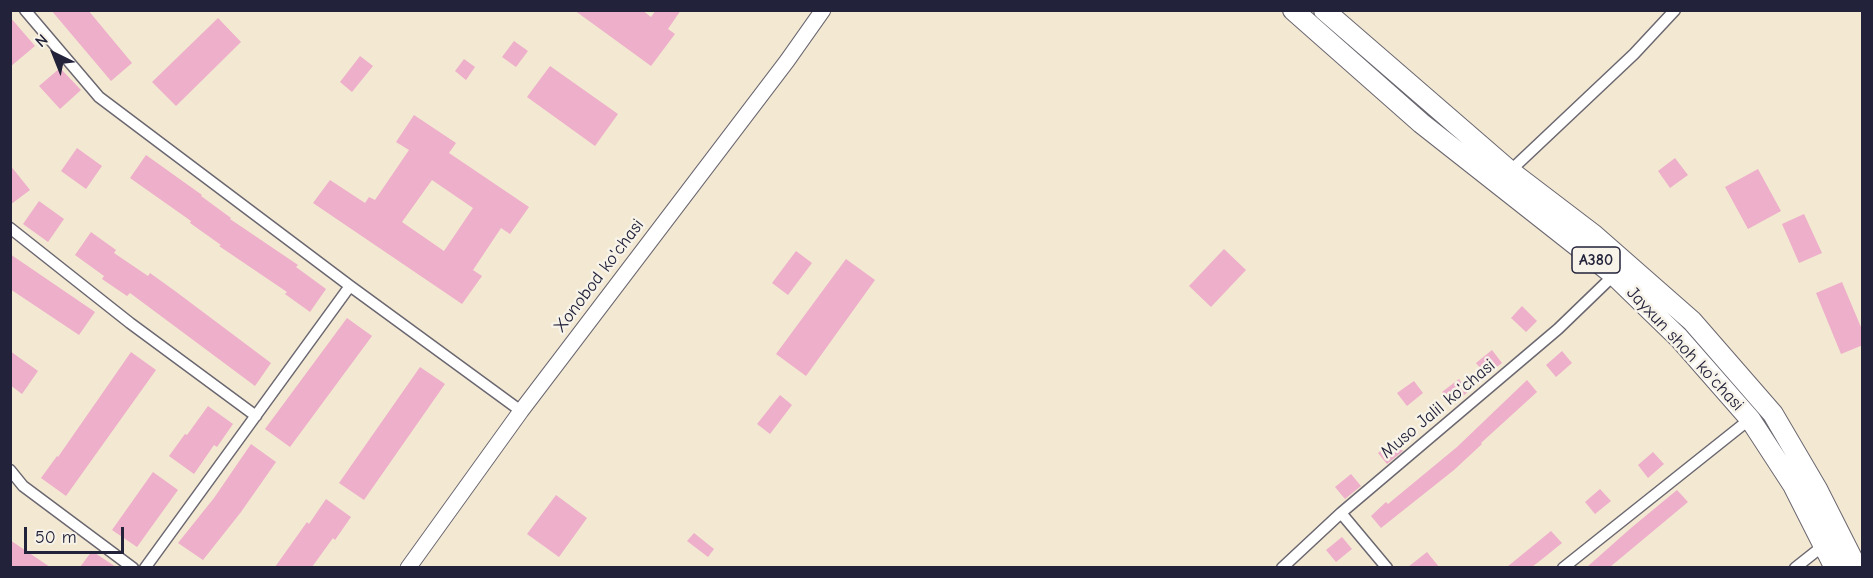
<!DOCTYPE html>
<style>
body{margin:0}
#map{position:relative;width:1873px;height:578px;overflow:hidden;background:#f3e8d2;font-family:"Comic Neue",sans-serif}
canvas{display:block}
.frame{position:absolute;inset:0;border:12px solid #22223b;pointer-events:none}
.north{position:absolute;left:24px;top:24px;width:60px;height:60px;-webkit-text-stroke:4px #f7f3e8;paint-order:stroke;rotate:317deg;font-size:16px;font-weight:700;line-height:24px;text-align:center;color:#22223b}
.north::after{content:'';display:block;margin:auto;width:21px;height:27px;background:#22223b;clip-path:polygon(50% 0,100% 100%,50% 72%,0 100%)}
.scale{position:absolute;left:24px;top:527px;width:100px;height:27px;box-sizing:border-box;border:3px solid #22223b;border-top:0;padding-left:8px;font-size:18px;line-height:21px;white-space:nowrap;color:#22223b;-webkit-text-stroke:4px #f7f3e8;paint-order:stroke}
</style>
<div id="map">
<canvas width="1873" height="578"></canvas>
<div class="frame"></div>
<div class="north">N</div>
<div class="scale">50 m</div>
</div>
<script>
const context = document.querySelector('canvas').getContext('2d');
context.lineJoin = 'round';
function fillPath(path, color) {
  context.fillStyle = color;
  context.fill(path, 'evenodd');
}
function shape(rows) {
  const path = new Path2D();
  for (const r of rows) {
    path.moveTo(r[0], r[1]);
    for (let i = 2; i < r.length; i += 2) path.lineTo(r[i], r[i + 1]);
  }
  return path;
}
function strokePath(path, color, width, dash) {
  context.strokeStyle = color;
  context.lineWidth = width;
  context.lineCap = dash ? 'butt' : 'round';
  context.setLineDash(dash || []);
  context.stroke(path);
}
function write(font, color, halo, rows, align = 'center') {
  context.font = font + ' "Comic Neue",sans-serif';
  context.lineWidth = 5;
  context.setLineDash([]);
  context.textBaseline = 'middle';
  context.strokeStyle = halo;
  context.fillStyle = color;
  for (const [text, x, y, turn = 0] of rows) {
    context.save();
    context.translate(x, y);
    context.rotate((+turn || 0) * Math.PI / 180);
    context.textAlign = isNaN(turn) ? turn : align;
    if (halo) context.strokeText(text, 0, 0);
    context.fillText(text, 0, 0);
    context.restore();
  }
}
fillPath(shape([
 [51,10,88,10,132,63,111,81],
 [574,10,642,10,651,17,656,10,681,10,668,29,675,34,651,66],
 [10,17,35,46,10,67],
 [218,18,241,42,176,106,152,82],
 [514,41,528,51,516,67,502,57],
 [360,56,373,66,352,92,340,82],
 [464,59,475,67,466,80,455,71],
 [550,66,618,114,595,146,527,97],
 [60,68,81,90,60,109,39,86],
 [414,115,456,143,449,153,529,207,510,234,501,228,473,270,482,276,462,304,313,203,330,180,365,203,369,197,375,200,409,150,396,142],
 [432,180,473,208,444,251,402,222],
 [77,148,102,166,86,189,61,171],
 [146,155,202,195,201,196,231,218,230,219,298,265,296,267,326,289,310,312,285,294,287,292,219,246,221,245,190,223,191,221,130,178],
 [1675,158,1688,175,1670,188,1658,171],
 [10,165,30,190,10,205],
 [1758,169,1781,211,1748,229,1725,187],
 [39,201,64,219,48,242,23,224],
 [1804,214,1822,253,1799,263,1782,224],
 [91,232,116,250,114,253,148,276,150,273,175,291,271,363,255,386,130,293,127,296,102,279,104,276,75,255],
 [1224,249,1246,270,1211,307,1189,286],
 [796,251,812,263,788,295,772,283],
 [10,254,95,312,79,335,10,289],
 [846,259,875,280,806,376,776,354],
 [1842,282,1863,332,1863,345,1841,354,1816,293],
 [1522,306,1537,321,1526,332,1511,318],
 [347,318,372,336,290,447,265,429],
 [1492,350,1502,363,1486,375,1476,363],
 [10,351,38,371,22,394,10,385],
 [1562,351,1572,363,1556,377,1546,365],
 [131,352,156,370,66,496,41,478,57,456,58,457],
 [420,367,445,384,364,500,339,483],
 [1459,379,1468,392,1452,404,1442,392],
 [1527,380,1537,392,1481,443,1482,444,1454,470,1381,528,1371,516,1386,502,1388,504,1457,447],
 [1414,381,1423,393,1407,406,1397,393],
 [780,395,792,405,770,434,757,424],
 [208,406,233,424,217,447,214,445,194,474,169,456,185,434,187,435],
 [1394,440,1403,451,1387,464,1378,453],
 [251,444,276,462,241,512,203,560,178,543,214,498],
 [1653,452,1664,464,1648,478,1638,465],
 [153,472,178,490,137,547,112,530],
 [1351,474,1361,486,1345,499,1335,487],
 [1600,489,1611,501,1595,514,1585,502],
 [1677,490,1688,502,1610,567,1587,567,1631,528],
 [556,495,587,518,559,557,527,534],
 [326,499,351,517,335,540,333,538,312,567,275,567,307,522,309,524],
 [1551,531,1562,543,1546,556,1532,567,1507,567],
 [694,533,714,549,708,557,687,541],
 [1342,537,1352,549,1336,562,1326,550],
 [10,540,50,567,10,567],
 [92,551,116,567,80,567],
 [1427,552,1439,567,1408,567]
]), '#edafca');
const street = shape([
 [25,10,99,97,350,286,521,411],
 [1510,171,1634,54,1675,10],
 [10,228,130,323,256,416],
 [10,470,23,486,133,568],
 [1341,513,1387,568],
 [145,568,350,286],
 [1282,568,1341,513,1558,329,1614,275],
 [1563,568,1750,419],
 [1795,568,1824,545]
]);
const secondary = shape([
 [408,568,521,411,787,61,823,10]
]);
const highway = shape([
 [1293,10,1421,123,1614,275,1679,338,1750,419,1793,485,1835,568],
 [1324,10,1510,171,1594,235,1692,321,1773,414,1817,489,1857,568]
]);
strokePath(street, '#6b6770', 13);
strokePath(secondary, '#6b6770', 17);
strokePath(highway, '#6b6770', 22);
strokePath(street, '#fff', 10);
strokePath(secondary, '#fff', 15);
strokePath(highway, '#fff', 20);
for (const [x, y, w] of [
 [1596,260,48]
]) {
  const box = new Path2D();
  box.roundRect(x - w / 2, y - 13, w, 26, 4.5);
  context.fillStyle = '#f7f3e8';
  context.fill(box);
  strokePath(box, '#22223b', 1.5);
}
write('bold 16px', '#22223b', null, [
 ["A380",1596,260]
]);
write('18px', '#22223b', '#f7f3e8', [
 ["Xonobod ko'chasi",599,276,-53],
 ["Jayxun shoh ko'chasi",1685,349,47],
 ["Muso Jalil ko'chasi",1438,409,-40]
]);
</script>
